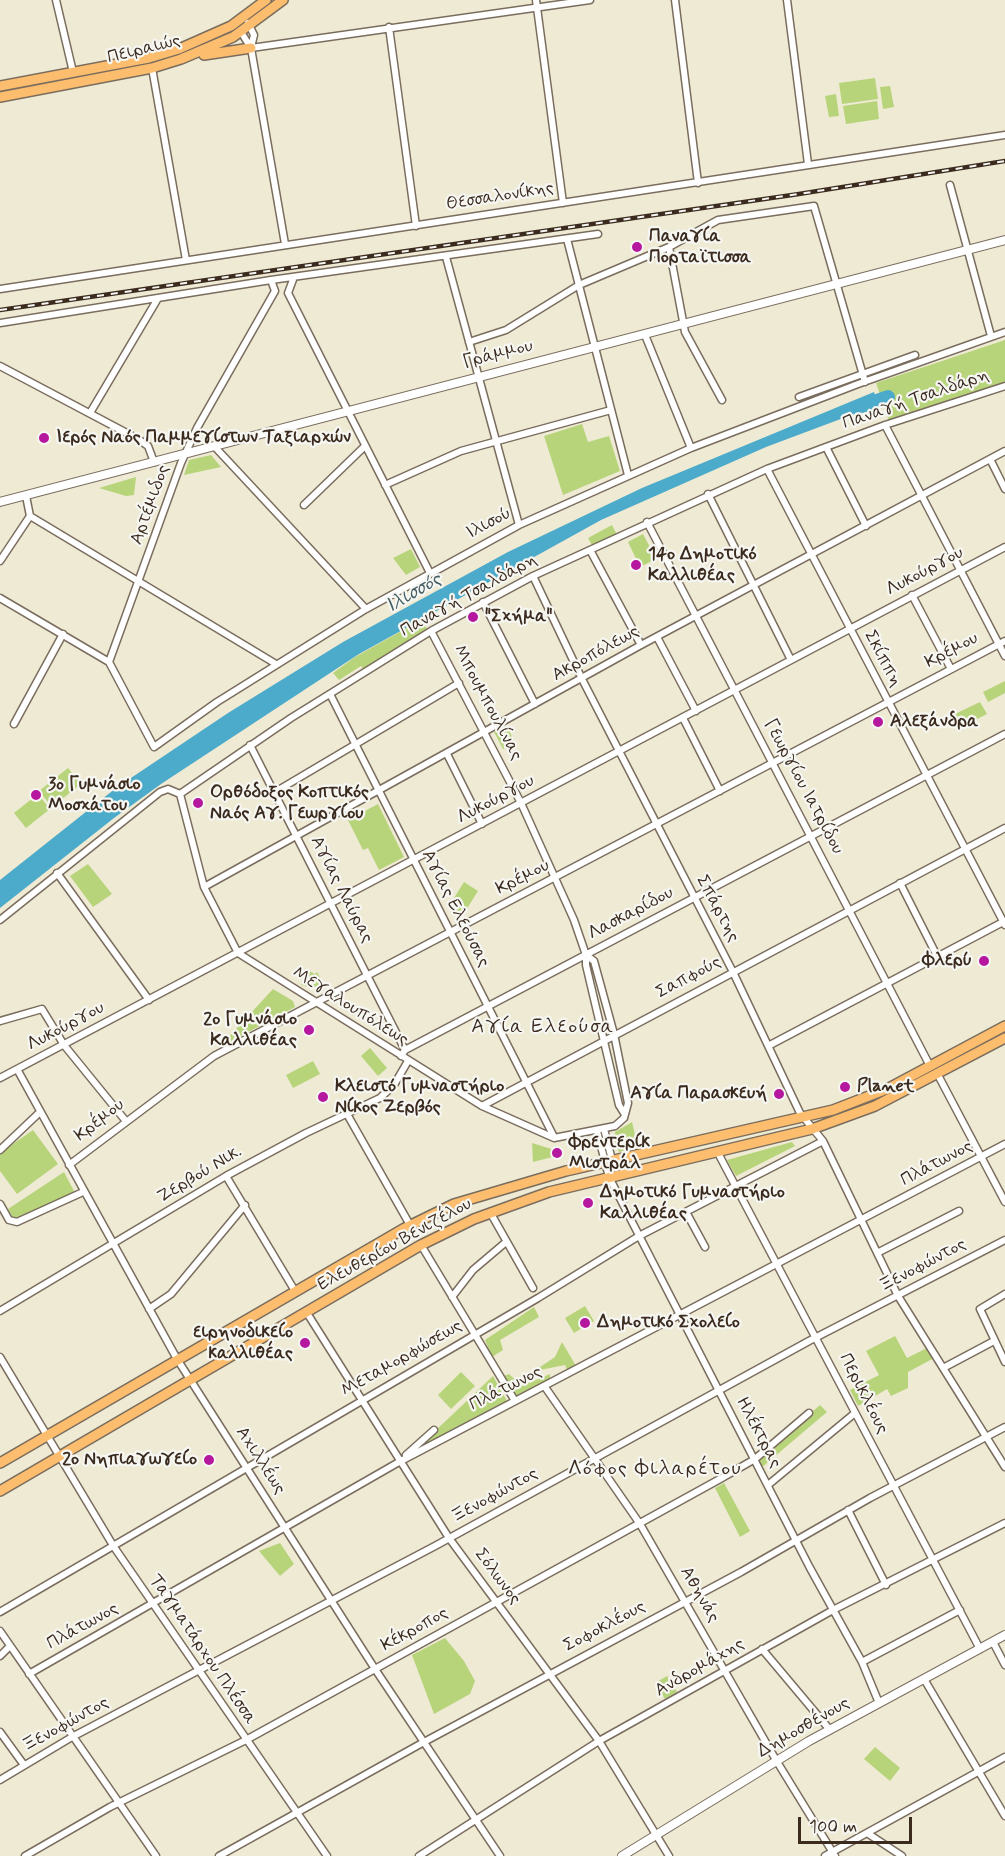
<!DOCTYPE html>
<meta charset="utf-8">
<style>
body{margin:0}
#map{position:relative;width:1005px;height:1856px;overflow:hidden;background:#eeead4;font-family:Mynerve,sans-serif}
canvas{display:block}
.scale{position:absolute;left:798px;top:1817px;width:114px;height:27px;box-sizing:border-box;border:3px solid #3b2a1e;border-top:0;padding-left:8px;font-size:18px;line-height:21px;white-space:nowrap;color:#3b2a1e;-webkit-text-stroke:4px #f6f6f2;paint-order:stroke}
</style>
<div id="map">
<canvas width="1005" height="1856"></canvas>
<div class="scale">100 m</div>
</div>
<script>
const context = document.querySelector('canvas').getContext('2d');
context.lineJoin = 'round';
function fillPath(path, color) {
  context.fillStyle = color;
  context.fill(path, 'evenodd');
}
function shape(rows) {
  const path = new Path2D();
  for (const r of rows) {
    path.moveTo(r[0], r[1]);
    for (let i = 2; i < r.length; i += 2) path.lineTo(r[i], r[i + 1]);
  }
  return path;
}
function strokePath(path, color, width, dash) {
  context.strokeStyle = color;
  context.lineWidth = width;
  context.lineCap = dash ? 'butt' : 'round';
  context.setLineDash(dash || []);
  context.stroke(path);
}
function write(font, color, halo, rows, align = 'center') {
  context.font = font + ' Mynerve,sans-serif';
  context.lineWidth = 4.5;
  context.setLineDash([]);
  context.textBaseline = 'middle';
  context.strokeStyle = halo;
  context.fillStyle = color;
  for (const [text, x, y, turn = 0] of rows) {
    context.save();
    context.translate(x, y);
    context.rotate((+turn || 0) * Math.PI / 180);
    context.textAlign = isNaN(turn) ? turn : align;
    if (halo) context.strokeText(text, 0, 0);
    context.fillText(text, 0, 0);
    context.restore();
  }
}
fillPath(shape([
 [875,78,878,99,842,104,839,83],
 [890,86,894,107,883,109,880,87],
 [836,94,839,116,829,117,825,96],
 [877,101,879,119,846,124,843,106],
 [1005,340,1005,382,889,421,876,383],
 [582,424,588,442,609,436,620,471,563,495,544,436],
 [211,455,221,467,184,475,189,460],
 [136,477,134,495,126,496,99,488],
 [612,525,617,535,593,547,588,538],
 [643,534,656,559,640,567,628,542],
 [411,549,420,567,406,575,393,558],
 [421,620,428,630,364,670,361,666,339,680,333,673,355,657],
 [1005,681,1005,693,988,702,983,692],
 [980,702,987,714,961,727,955,714],
 [507,726,515,743,503,749,494,732],
 [68,768,81,784,52,807,39,791],
 [38,794,50,809,26,828,14,813],
 [378,804,404,857,379,870,368,848,363,850,348,820],
 [88,864,112,894,93,907,70,876],
 [464,882,478,891,463,915,449,906],
 [309,971,315,974,317,972,324,984,312,988,301,985],
 [273,989,293,1001,295,1007,226,1044,226,1040],
 [370,1048,387,1068,378,1076,361,1056],
 [313,1061,320,1074,293,1088,286,1075],
 [632,1122,638,1148,619,1152,614,1139,615,1132],
 [33,1130,58,1164,17,1194,0,1171,0,1153],
 [792,1142,795,1146,736,1176,727,1160],
 [532,1143,558,1151,556,1153,560,1155,533,1162],
 [64,1172,75,1193,14,1219,8,1209],
 [585,1306,594,1321,574,1333,565,1318],
 [534,1307,539,1317,500,1340,503,1350,492,1357,485,1340],
 [895,1336,907,1358,929,1347,936,1357,908,1372,908,1388,891,1396,887,1389,858,1406,850,1390,879,1375,866,1351],
 [562,1342,576,1366,567,1370,565,1365,540,1370,540,1367,555,1357],
 [461,1372,475,1386,451,1409,438,1395],
 [509,1374,522,1386,550,1374,550,1381,517,1397,504,1376],
 [493,1376,507,1401,413,1452],
 [820,1405,827,1412,761,1468,756,1460],
 [724,1483,750,1531,740,1537,715,1488],
 [280,1543,294,1564,280,1576,259,1551],
 [445,1638,464,1661,475,1681,470,1694,434,1714,412,1655],
 [667,1676,677,1692,665,1699,655,1683],
 [875,1747,900,1768,890,1781,864,1759]
]), '#b8d47a');
fillPath(shape([
 [874,392,878,405,766,447,601,520,359,654,161,784,114,818,0,908,0,880,116,788,228,713,343,642,508,552,642,488]
]), '#4caaca');
strokePath(shape([
 [862,406,888,397]
]), '#4caaca', 14);
const minor = shape([
 [56,0,73,72],
 [536,0,563,203],
 [675,0,698,183],
 [787,0,808,164],
 [248,23,254,35,251,47],
 [389,27,416,226],
 [241,32,251,48,285,244],
 [251,48,590,0],
 [152,68,186,260],
 [950,185,991,336],
 [567,239,628,475],
 [669,247,685,332,722,400],
 [446,257,519,525],
 [294,277,288,293,430,573],
 [271,280,275,291,197,428,181,463,109,662,154,747,217,702,366,609,519,525,691,448,858,384,1005,332],
 [0,289,1005,135],
 [0,323,271,280,598,234],
 [645,335,691,448],
 [469,342,506,330,579,285,669,247,718,220,814,206,865,382],
 [0,366,138,439,148,446,154,462],
 [799,397,915,355],
 [90,413,157,300],
 [885,425,1005,656],
 [214,446,366,609],
 [826,447,866,526],
 [990,459,1005,489],
 [767,469,1005,925],
 [385,485,461,451,611,410],
 [708,494,791,660],
 [26,496,30,516,276,664],
 [304,505,365,446],
 [647,522,930,1066],
 [590,550,641,645],
 [0,561,30,516],
 [533,576,582,679,733,972,800,1113,823,1141,898,1296,1005,1467],
 [912,595,951,669],
 [0,598,109,662],
 [483,602,535,704],
 [431,631,521,803,574,920,586,955,586,965,619,1105,624,1113],
 [657,637,696,711],
 [330,694,554,1137],
 [683,718,720,791],
 [14,724,63,634],
 [250,745,405,1050],
 [447,754,482,824],
 [275,792,459,683],
 [180,794,291,718,431,631,533,576,767,469,885,425,1005,386],
 [180,794,204,887,238,953,482,1106,554,1138,615,1126,624,1118,628,1103,614,1034,594,961,586,955],
 [57,873,149,1000],
 [900,883,937,956],
 [204,887,641,645,1005,451],
 [0,920,160,792,168,789,180,794],
 [0,1021,42,1009,64,1045,125,1120],
 [770,1045,1005,921],
 [401,1056,405,1050,1005,734],
 [17,1069,177,1359,375,1669,500,1856],
 [938,1075,1005,1202],
 [0,1078,1005,547],
 [482,1106,1005,828],
 [347,1114,410,1225],
 [604,1129,612,1160,609,1176],
 [597,1131,609,1177,810,1568,862,1662,879,1703],
 [0,1150,40,1112],
 [718,1153,980,1649],
 [69,1165,214,1056,1005,641],
 [226,1176,295,1291],
 [0,1204,9,1220,17,1222,83,1192],
 [490,1212,533,1288],
 [686,1212,705,1247],
 [421,1245,515,1401],
 [879,1252,959,1211],
 [1005,1294,980,1309,1005,1362],
 [452,1297,473,1270,506,1242],
 [149,1309,171,1294,245,1205],
 [0,1311,226,1176,306,1133,380,1098,394,1085,408,1061],
 [307,1313,449,1538,599,1741,669,1856],
 [0,1357,114,1547,327,1856],
 [945,1367,994,1341],
 [545,1387,640,1524,776,1760,835,1856],
 [406,1455,434,1430],
 [768,1485,855,1413],
 [848,1510,886,1585],
 [0,1612,538,1298,639,1236,823,1141],
 [0,1631,156,1856],
 [993,1642,1005,1665],
 [762,1649,830,1730],
 [0,1656,10,1646],
 [862,1662,960,1610],
 [29,1674,399,1462,1005,1144],
 [924,1679,1005,1816],
 [0,1732,24,1765],
 [0,1780,72,1737,435,1546,809,1341,1005,1240],
 [867,1833,902,1856],
 [25,1856,110,1807,246,1740,720,1479,755,1459,809,1413],
 [219,1856,424,1742,741,1572,870,1498,1005,1427],
 [419,1856,599,1741,833,1610,1005,1523],
 [825,1856,1005,1757]
]);
const tertiary = shape([
 [0,502,1005,240],
 [622,1856,809,1741,1005,1635]
]);
const primary = shape([
 [204,55,251,48],
 [0,86,149,58,179,49,231,26,266,0],
 [0,97,152,68,181,59,233,37,283,0],
 [0,1463,405,1228,454,1204,566,1171,833,1110,887,1089,1005,1026],
 [0,1491,421,1245,474,1219,549,1192,812,1129,875,1106,1005,1038]
]);
strokePath(minor, '#7a6d5e', 9);
strokePath(tertiary, '#7a6d5e', 10);
strokePath(primary, '#7a6d5e', 12);
strokePath(minor, '#fff', 6);
strokePath(tertiary, '#fff', 8);
strokePath(primary, '#fcbd6e', 9);
const rail = shape([
 [0,310,799,194,1005,161]
]);
strokePath(rail, '#3b2a1e', 4.5);
strokePath(rail, '#f6f6f2', 2, [7]);
for (const [x, y, r, color] of [
 [637,247,6,"#b5179e"],
 [44,438,6,"#b5179e"],
 [636,565,6,"#b5179e"],
 [473,617,6,"#b5179e"],
 [878,722,6,"#b5179e"],
 [36,795,6,"#b5179e"],
 [198,803,6,"#b5179e"],
 [984,961,6,"#b5179e"],
 [309,1030,6,"#b5179e"],
 [845,1087,6,"#b5179e"],
 [779,1094,6,"#b5179e"],
 [323,1097,6,"#b5179e"],
 [557,1153,6,"#b5179e"],
 [588,1203,6,"#b5179e"],
 [585,1323,6,"#b5179e"],
 [305,1343,6,"#b5179e"],
 [209,1460,6,"#b5179e"]
]) {
  const dot = new Path2D();
  dot.arc(x, y, r, 0, 2 * Math.PI);
  context.fillStyle = color;
  context.fill(dot);
  strokePath(dot, '#f6f6f2', 2);
}
write('18px', '#3b2a1e', '#f6f6f2', [
 ["Πειραιώς",144,50,-14],
 ["Θεσσαλονίκης",500,197,-9],
 ["Γράμμου",498,355,-14],
 ["Παναγή Τσαλδάρη",916,400,-19],
 ["Αρτέμιδος",151,505,-70],
 ["Ιλισού",489,524,-28],
 ["Λυκούργου",925,572,-28],
 ["Παναγή Τσαλδάρη",469,596,-29],
 ["Κρέμου",952,651,-28],
 ["Ακροπόλεως",596,654,-29],
 ["Σκίππη",882,659,62],
 ["Μπουμπουλίνας",487,703,62],
 ["Γεωργίου Ιατρίδου",803,787,62],
 ["Λυκούργου",496,800,-28],
 ["Κρέμου",523,878,-27],
 ["Αγίας Λαύρας",341,890,63],
 ["Αγίας Ελεούσας",455,909,63],
 ["Σπάρτης",717,909,62],
 ["Λασκαρίδου",631,914,-28],
 ["Σαπφούς",689,978,-28],
 ["Μεγαλουπόλεως",350,1007,32],
 ["Λυκούργου",66,1027,-28],
 ["Κρέμου",100,1121,-38],
 ["Πλάτωνος",937,1164,-28],
 ["Ζερβού Νικ.",200,1175,-31],
 ["Ελευθερίου Βενιζέλου",395,1245,-29],
 ["Ξενοφώντος",923,1266,-28],
 ["Μεταμορφώσεως",402,1359,-30],
 ["Πλάτωνος",506,1389,-27],
 ["Περικλέους",863,1394,63],
 ["Ηλέκτρας",758,1433,62],
 ["Αχιλλέως",260,1461,57],
 ["Ξενοφώντος",495,1496,-29],
 ["Σόλωνος",497,1577,53],
 ["Αθηνάς",699,1595,60],
 ["Πλάτωνος",83,1627,-29],
 ["Σοφοκλέους",605,1627,-28],
 ["Κέκροπος",415,1630,-29],
 ["Ταγματάρχου Πλέσσα",202,1650,56],
 ["Ανδρομάχης",700,1668,-30],
 ["Ξενοφώντος",66,1725,-29],
 ["Δημοσθένους",804,1728,-30]
]);
write('bold 18px', '#3b2a1e', '#f6f6f2', [
 ["Παναγία",649,237],
 ["Πορταϊτισσα",649,258],
 ["Ιερός Ναός Παμμεγίστων Ταξιαρχών",56,438],
 ["14ο Δημοτικό",648,555],
 ["Καλλιθέας",648,576],
 ["\"Σχήμα\"",485,617],
 ["Αλεξάνδρα",890,722],
 ["3o Γυμνάσιο",48,785],
 ["Μοσχάτου",48,806],
 ["Ορθόδοξος Κοπτικός",210,793],
 ["Ναός Αγ. Γεωργίου",210,814],
 ["Φλερύ",972,961,"right"],
 ["2ο Γυμνάσιο",297,1020,"right"],
 ["Καλλιθέας",297,1041,"right"],
 ["Κλειστό Γυμναστήριο",335,1087],
 ["Νίκος Ζερβός",335,1108],
 ["Planet",857,1087],
 ["Αγία Παρασκευή",767,1094,"right"],
 ["Φρεντερίκ",569,1143],
 ["Μιστράλ",569,1164],
 ["Δημοτικό Γυμναστήριο",600,1193],
 ["Καλλιθέας",600,1214],
 ["Δημοτικό Σχολείο",597,1323],
 ["ειρηνοδικείο",293,1333,"right"],
 ["καλλιθέας",293,1354,"right"],
 ["2ο Νηπιαγωγείο",197,1460,"right"]
], 'left');
write('italic 20px', '#425d63', '#f6f6f2', [
 ["Ιλισσός",414,594,-30]
]);
context.letterSpacing = '1.5px';
write('20px', '#3b2a1e', '#f6f6f2', [
 ["Αγία Ελεούσα",543,1028],
 ["Λόφος Φιλαρέτου",655,1470]
]);
context.letterSpacing = '0px';
</script>
